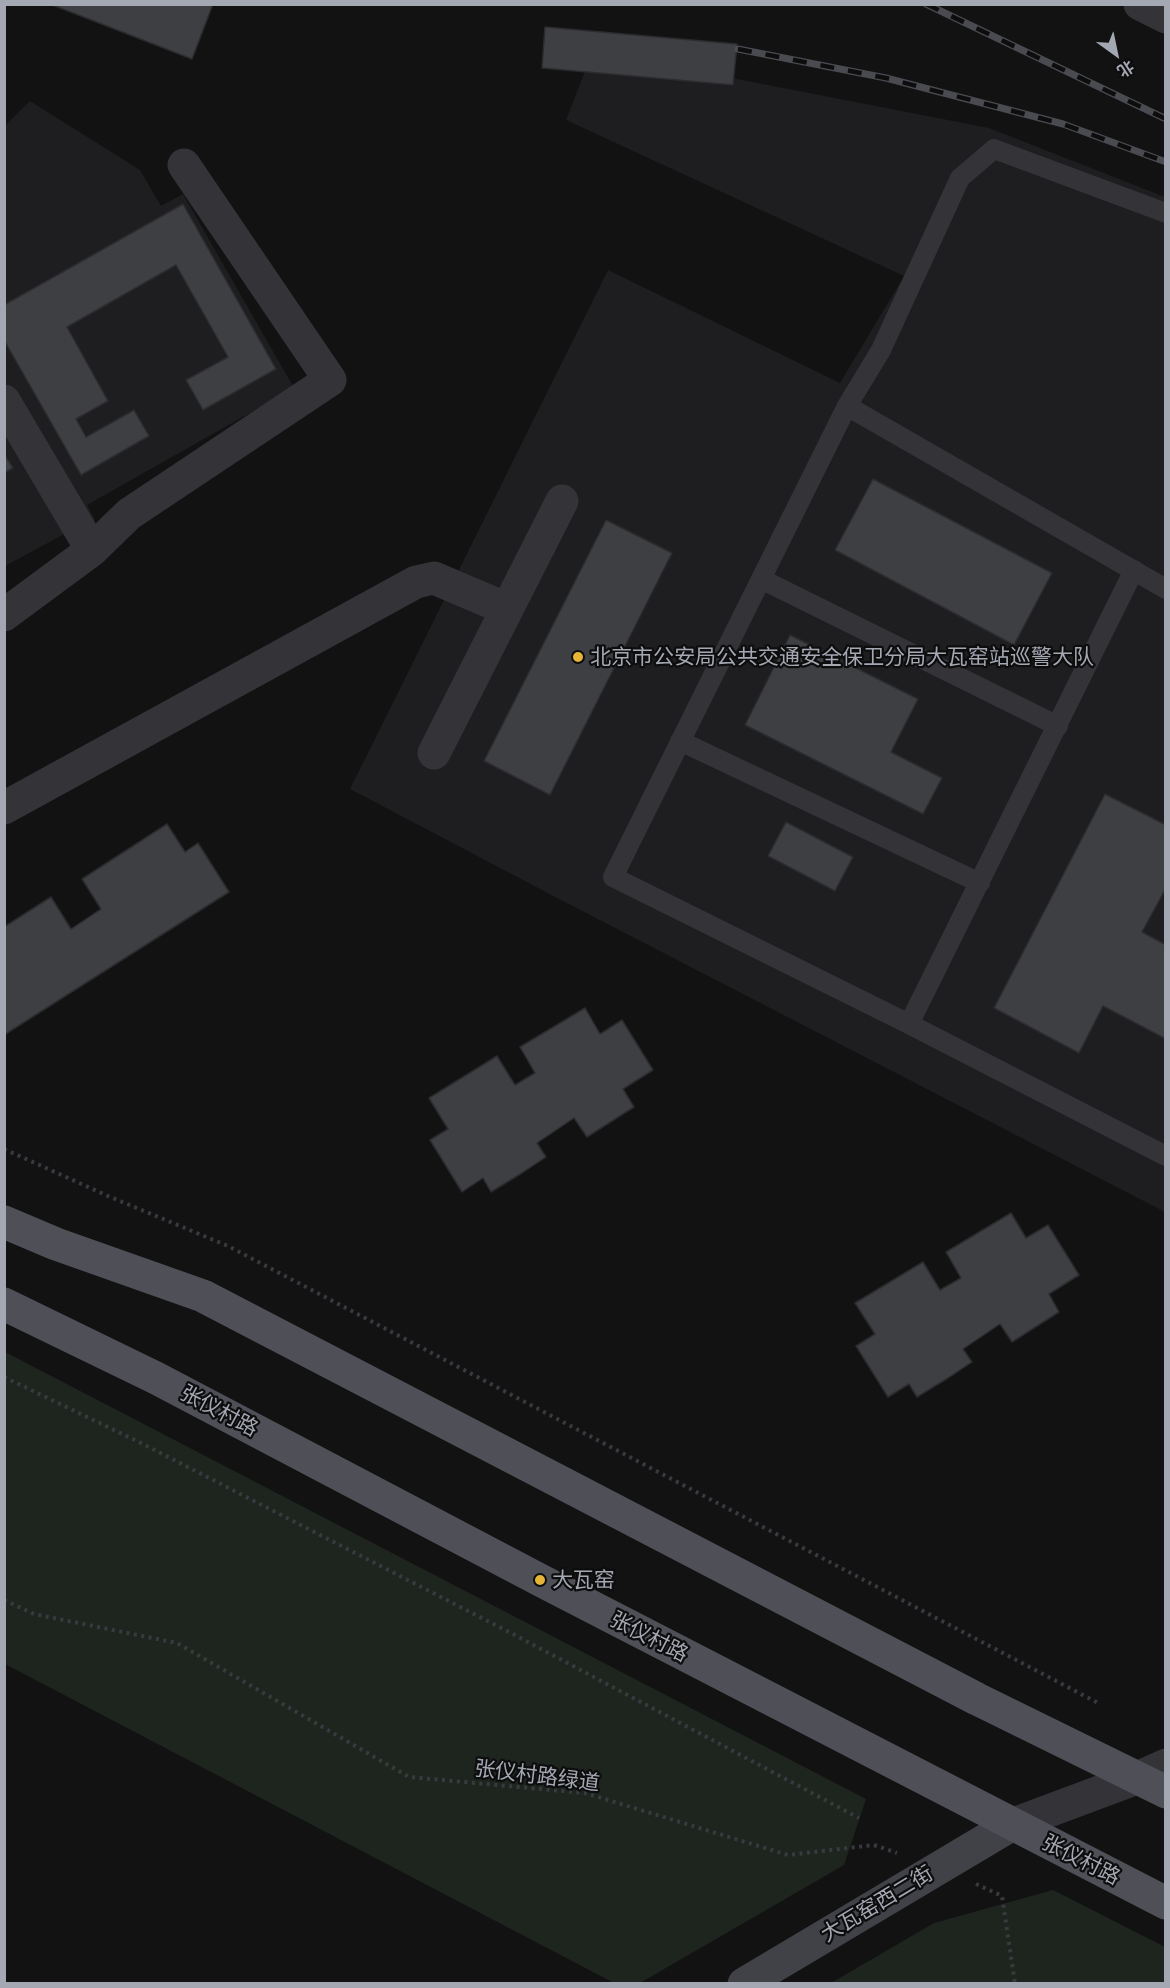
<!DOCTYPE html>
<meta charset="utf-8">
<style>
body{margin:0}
#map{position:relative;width:1170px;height:1988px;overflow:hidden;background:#121213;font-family:"Golos Text","Noto Sans SC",sans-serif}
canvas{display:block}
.frame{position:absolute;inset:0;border:6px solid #a4a8b3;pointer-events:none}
.north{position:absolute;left:1086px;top:24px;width:60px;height:60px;-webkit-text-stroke:4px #0d0d0e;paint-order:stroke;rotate:147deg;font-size:16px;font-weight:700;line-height:24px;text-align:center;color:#a4a8b3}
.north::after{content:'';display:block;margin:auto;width:21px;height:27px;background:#a4a8b3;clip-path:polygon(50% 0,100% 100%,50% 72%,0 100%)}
</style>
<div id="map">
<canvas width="1170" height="1988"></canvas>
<div class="frame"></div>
<div class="north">北</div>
</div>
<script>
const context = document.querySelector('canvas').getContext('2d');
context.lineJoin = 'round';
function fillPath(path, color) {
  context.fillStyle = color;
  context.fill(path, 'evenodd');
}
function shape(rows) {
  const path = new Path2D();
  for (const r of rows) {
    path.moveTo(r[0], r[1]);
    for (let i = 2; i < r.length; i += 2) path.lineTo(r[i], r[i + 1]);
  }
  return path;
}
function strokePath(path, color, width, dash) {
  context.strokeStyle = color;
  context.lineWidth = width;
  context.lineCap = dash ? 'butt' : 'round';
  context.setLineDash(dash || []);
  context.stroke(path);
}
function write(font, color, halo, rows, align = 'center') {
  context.font = font + ' "Golos Text","Noto Sans SC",sans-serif';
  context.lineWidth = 4.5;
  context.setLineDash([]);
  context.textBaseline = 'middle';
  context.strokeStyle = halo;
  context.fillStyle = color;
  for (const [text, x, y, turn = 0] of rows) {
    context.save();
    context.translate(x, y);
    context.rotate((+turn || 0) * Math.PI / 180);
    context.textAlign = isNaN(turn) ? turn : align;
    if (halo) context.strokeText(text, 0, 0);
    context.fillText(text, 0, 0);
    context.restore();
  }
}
fillPath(shape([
 [593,51,989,128,1165,197,1165,1212,561,900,350,789,608,270,840,383,904,276,566,120],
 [30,101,140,170,161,206,183,194,294,388,87,505,95,520,59,537,5,566,4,127]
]), '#1e1e20');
fillPath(shape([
 [5,1352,866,1799,844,1865,640,1983,614,1983,5,1664],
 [1053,1890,1165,1947,1165,1983,831,1983,934,1923]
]), '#1e251f');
const building = shape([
 [50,4,213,4,192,59,50,4],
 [545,27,737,44,733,85,542,68,545,27],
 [183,204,276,369,203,410,186,380,228,357,176,265,67,327,108,401,76,419,86,437,134,410,149,436,81,475,4,340,4,305,183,204],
 [4,454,13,468,4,473,4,454],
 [873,479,1052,573,1014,645,835,550,873,479],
 [606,520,672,553,550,795,484,761,606,520],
 [790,635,918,699,891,752,942,778,923,814,745,725,790,635],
 [1105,794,1166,825,1166,888,1142,932,1166,945,1166,1039,1103,1006,1079,1053,994,1008,1105,794],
 [786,822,853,857,835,891,768,856,786,822],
 [167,824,185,852,198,843,229,892,4,1035,4,927,51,897,71,929,101,909,82,879,167,824],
 [585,1008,600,1034,622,1020,653,1070,623,1089,634,1107,587,1137,574,1118,537,1143,546,1157,522,1173,491,1192,483,1178,462,1192,430,1140,448,1129,429,1098,497,1056,515,1085,535,1073,520,1047,585,1008],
 [1011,1213,1026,1238,1048,1225,1079,1275,1049,1294,1059,1312,1012,1342,1000,1324,963,1349,972,1362,948,1378,917,1397,909,1384,888,1397,856,1346,875,1334,855,1303,923,1262,940,1290,961,1278,946,1252,1011,1213]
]);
fillPath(building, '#3e3f43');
strokePath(building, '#2c2c2f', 1.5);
strokePath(shape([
 [4,1149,108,1196,228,1246,1100,1704],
 [4,1377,141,1443,511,1633,859,1818],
 [4,1600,34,1614,177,1643,409,1777,585,1793,788,1855,874,1845,897,1853],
 [976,1884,1002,1896,1015,1984]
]), '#393a3f', 4, [3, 4.5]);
strokePath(shape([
 [1166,213,994,149,960,178,881,350,847,406,1166,589],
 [847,406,613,877,909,1024],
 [1134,570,909,1024,1166,1156],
 [761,579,1058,726],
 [680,741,980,883]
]), '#333338', 20);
strokePath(shape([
 [1140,4,1166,17],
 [4,401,92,550,4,615],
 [92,550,129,514,330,380,184,165],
 [434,753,562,501],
 [4,808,416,582,434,578,507,609],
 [1011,1825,1137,1778,1166,1765]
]), '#333338', 33);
strokePath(shape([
 [744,1984,1011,1825]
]), '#414248', 33);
strokePath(shape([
 [4,1222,56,1244,203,1296,977,1699,1166,1792],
 [4,1304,156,1378,540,1580,1166,1903]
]), '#4f5057', 33);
const rail = shape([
 [926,4,1166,119],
 [738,49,886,78,1063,124,1166,162]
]);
strokePath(rail, '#4a4b51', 7);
strokePath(rail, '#0d0d0e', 4.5, [14]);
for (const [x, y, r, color] of [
 [578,657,6,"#e6b436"],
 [540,1580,6,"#e6b436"]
]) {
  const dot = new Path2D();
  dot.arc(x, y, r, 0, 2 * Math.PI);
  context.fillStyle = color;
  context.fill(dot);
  strokePath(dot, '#0d0d0e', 2);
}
write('21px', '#a4a8b3', '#0d0d0e', [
 ["北京市公安局公共交通安全保卫分局大瓦窑站巡警大队",590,657],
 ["大瓦窑",552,1580]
], 'left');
write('21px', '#a4a8b3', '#0d0d0e', [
 ["张仪村路",219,1411,28],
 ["张仪村路",649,1637,27],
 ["张仪村路绿道",537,1776,7],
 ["张仪村路",1081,1860,27],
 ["大瓦窑西二街",877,1904,-31]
]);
</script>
